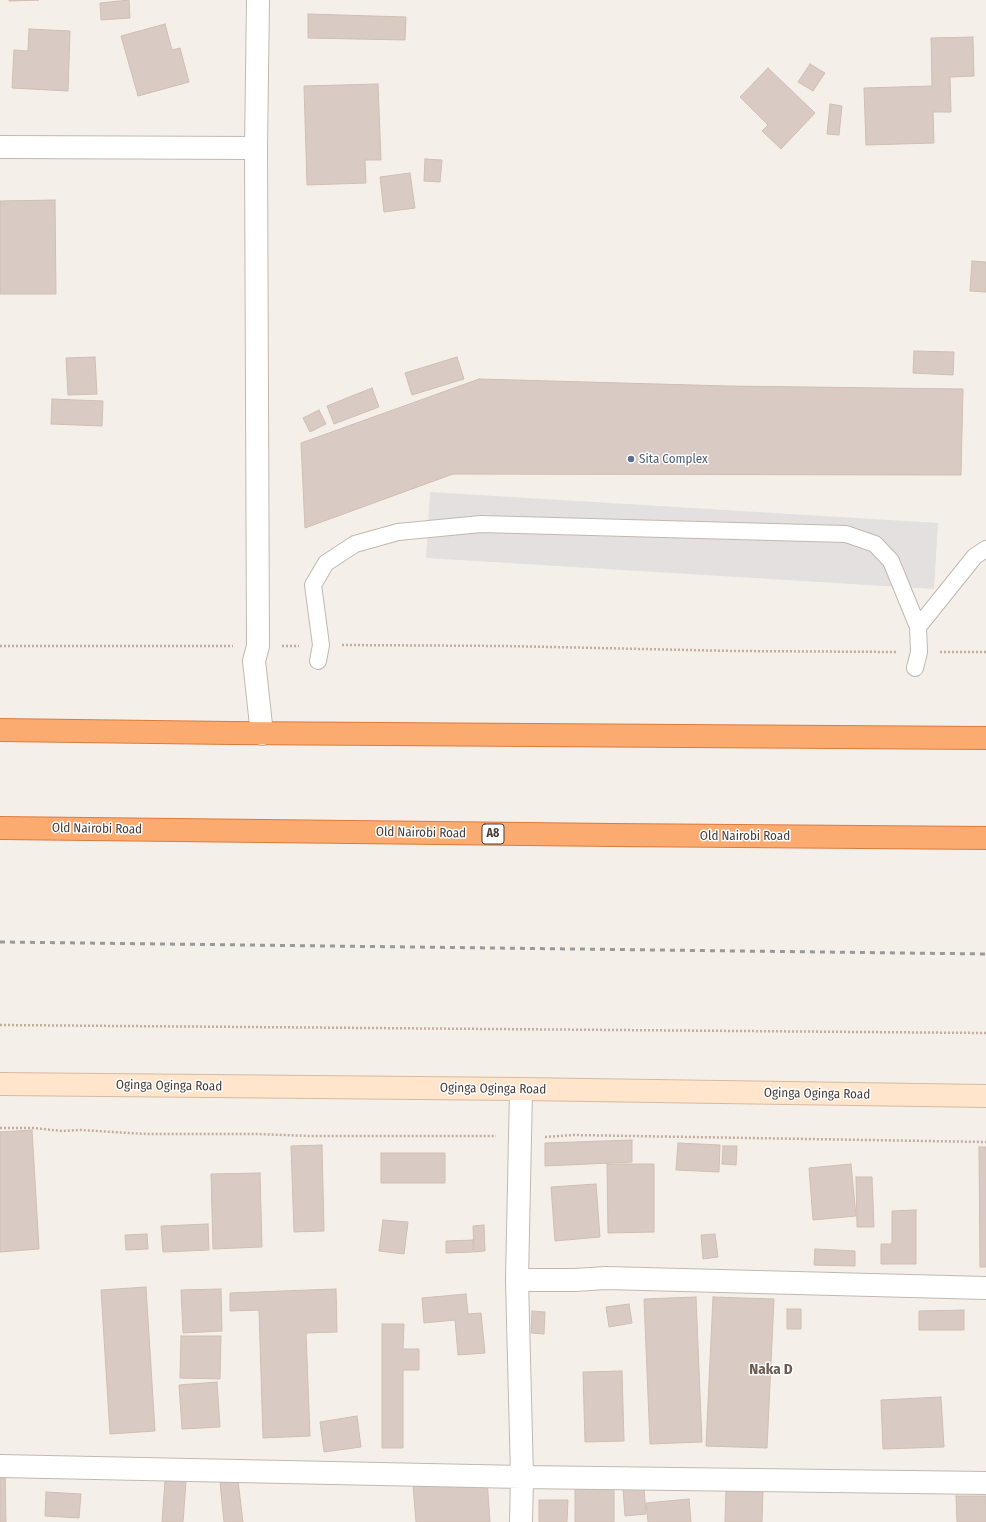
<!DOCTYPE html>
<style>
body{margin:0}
canvas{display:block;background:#f5efea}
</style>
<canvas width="986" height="1522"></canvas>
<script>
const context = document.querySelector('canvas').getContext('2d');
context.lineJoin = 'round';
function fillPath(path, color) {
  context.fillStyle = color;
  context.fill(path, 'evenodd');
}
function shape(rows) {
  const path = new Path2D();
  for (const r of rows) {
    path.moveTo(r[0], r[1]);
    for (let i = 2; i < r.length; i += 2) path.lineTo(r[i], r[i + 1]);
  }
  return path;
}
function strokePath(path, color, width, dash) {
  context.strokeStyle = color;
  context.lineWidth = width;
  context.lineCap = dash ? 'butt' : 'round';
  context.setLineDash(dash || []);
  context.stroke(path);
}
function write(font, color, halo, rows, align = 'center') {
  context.font = font + ' "Fira Sans Condensed",sans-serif';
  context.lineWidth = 3;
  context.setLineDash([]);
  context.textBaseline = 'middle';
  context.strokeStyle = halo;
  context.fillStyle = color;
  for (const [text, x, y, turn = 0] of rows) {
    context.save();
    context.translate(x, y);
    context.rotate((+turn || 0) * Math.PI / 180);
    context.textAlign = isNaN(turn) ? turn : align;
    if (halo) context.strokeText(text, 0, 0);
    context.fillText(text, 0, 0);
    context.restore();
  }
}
fillPath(shape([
 [430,492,938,523,934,589,426,558]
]), '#e4e0df');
const building = shape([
 [9,0,39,0,9,1,9,0],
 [129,0,130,18,101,20,100,3,129,0],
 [308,14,406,17,405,40,308,38,308,14],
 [165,24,172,50,180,48,189,82,138,96,121,36,165,24],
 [29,29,70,31,68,91,12,88,14,50,28,51,29,29],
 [973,37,974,76,950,77,951,112,933,112,934,143,866,145,864,88,932,86,931,38,973,37],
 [810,64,825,73,813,91,798,82,810,64],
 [768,68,815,113,781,149,762,131,768,125,740,97,768,68],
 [378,84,381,160,365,160,366,183,307,185,304,86,378,84],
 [830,104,842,106,839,135,827,134,830,104],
 [425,159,442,160,440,182,424,181,425,159],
 [410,173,415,208,384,212,380,177,410,173],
 [55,200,56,294,0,294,0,201,55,200],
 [972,261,986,262,986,292,970,291,972,261],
 [914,351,954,352,953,375,913,373,914,351],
 [95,357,97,394,68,395,66,358,95,357],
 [457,357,464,379,412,395,405,373,457,357],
 [479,379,728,386,963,389,961,475,453,474,305,528,301,443,479,379],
 [372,388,379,407,334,424,327,406,372,388],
 [52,399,103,401,102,426,51,424,52,399],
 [319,410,326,424,310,432,303,418,319,410],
 [32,1130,39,1249,0,1252,0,1132,32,1130],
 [632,1140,632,1162,545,1166,545,1143,632,1140],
 [678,1143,720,1145,719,1172,676,1170,678,1143],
 [322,1145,324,1231,294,1232,291,1146,322,1145],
 [723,1146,737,1146,736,1165,722,1164,723,1146],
 [979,1147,986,1147,986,1267,980,1267,979,1147],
 [381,1153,445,1153,445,1183,381,1183,381,1153],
 [607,1164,654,1164,654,1232,608,1233,607,1164],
 [851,1164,856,1216,813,1220,809,1168,851,1164],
 [260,1173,262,1247,213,1249,211,1174,260,1173],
 [856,1177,872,1177,874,1227,857,1227,856,1177],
 [596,1184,600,1237,555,1241,551,1187,596,1184],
 [916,1210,916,1264,881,1264,881,1244,892,1244,892,1211,916,1210],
 [383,1220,408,1222,404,1254,379,1251,383,1220],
 [208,1224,209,1250,163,1252,161,1226,208,1224],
 [484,1225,485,1251,474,1252,473,1226,484,1225],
 [147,1234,148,1249,126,1250,125,1235,147,1234],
 [715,1234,718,1257,703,1259,701,1235,715,1234],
 [473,1240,473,1252,446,1253,446,1241,473,1240],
 [815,1249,855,1251,855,1266,814,1265,815,1249],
 [146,1287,155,1431,110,1434,101,1290,146,1287],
 [221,1289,222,1331,183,1333,181,1290,221,1289],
 [336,1289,337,1332,306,1333,310,1436,263,1438,259,1310,230,1311,230,1293,336,1289],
 [466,1294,468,1314,481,1313,485,1353,458,1355,455,1320,424,1323,422,1298,466,1294],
 [696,1297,702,1442,650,1444,644,1299,696,1297],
 [713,1297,774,1299,767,1448,706,1446,713,1297],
 [629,1304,632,1323,609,1327,606,1307,629,1304],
 [787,1309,801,1309,801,1329,787,1329,787,1309],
 [964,1310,964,1330,919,1330,919,1311,964,1310],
 [532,1311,545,1312,544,1334,531,1333,532,1311],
 [382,1324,404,1324,403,1349,419,1349,419,1370,403,1370,403,1448,382,1448,382,1324],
 [181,1336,221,1336,220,1379,180,1378,181,1336],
 [622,1371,624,1441,585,1442,583,1372,622,1371],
 [217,1382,220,1427,182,1429,179,1385,217,1382],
 [941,1397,944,1447,883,1449,881,1400,941,1397],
 [357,1416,361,1447,324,1452,320,1422,357,1416],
 [0,1471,5,1471,6,1522,0,1522,0,1471],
 [487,1479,490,1522,416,1522,413,1485,487,1479],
 [165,1481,186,1482,183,1522,162,1522,165,1481],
 [238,1481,243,1522,224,1522,220,1483,238,1481],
 [575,1488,614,1488,614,1522,575,1522,575,1488],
 [644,1488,646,1514,625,1516,623,1489,644,1488],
 [726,1488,763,1489,762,1522,725,1522,726,1488],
 [46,1492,81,1494,79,1518,45,1516,46,1492],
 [956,1496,986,1496,986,1522,957,1522,956,1496],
 [689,1499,691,1522,648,1522,646,1503,689,1499],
 [539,1500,568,1500,567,1522,539,1522,539,1500]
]);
fillPath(building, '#d9cbc3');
strokePath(building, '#d1beb3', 1);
const lane = shape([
 [918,627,975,556,986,549],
 [318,661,321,645,313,585,326,563,355,544,398,532,481,524,846,534,875,544,891,561,918,627,919,652,915,668]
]);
const street = shape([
 [258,0,256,148,258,646,254,661,262,734],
 [0,147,256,148],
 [517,1280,575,1280,606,1278,986,1288],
 [0,1466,522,1477,517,1280,521,1089],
 [521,1522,522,1477,986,1483]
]);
const secondary = shape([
 [0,1084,521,1089,986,1096]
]);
const highway = shape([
 [0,730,230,733,986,738],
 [0,828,613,835,986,838]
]);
strokePath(lane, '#c3b8b0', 18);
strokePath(street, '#c3b8b0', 24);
strokePath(secondary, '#d7ba9e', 24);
strokePath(highway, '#db7b3e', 24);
strokePath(shape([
 [342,645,506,646,734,651,897,652],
 [0,646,233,646],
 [282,646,299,646],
 [940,652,986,652],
 [0,1025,986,1033],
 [0,1128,34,1128,62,1131,80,1130,146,1134,257,1134,310,1136,496,1136],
 [545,1137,573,1135,986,1142]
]), '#c2ad9e', 2.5, [2, 2]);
strokePath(lane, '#fff', 16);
strokePath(street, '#fff', 22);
strokePath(secondary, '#fee5cc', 22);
strokePath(highway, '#fbab6f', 22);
strokePath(shape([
 [0,942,986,954]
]), '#999', 3, [5, 5]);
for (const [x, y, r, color] of [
 [631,459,4,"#5c6f8a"]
]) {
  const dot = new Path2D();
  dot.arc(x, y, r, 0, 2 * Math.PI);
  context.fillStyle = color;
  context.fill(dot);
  strokePath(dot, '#fff', 1.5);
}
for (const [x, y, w] of [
 [493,834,22]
]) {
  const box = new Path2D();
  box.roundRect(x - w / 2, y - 10, w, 20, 3);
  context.fillStyle = '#fff';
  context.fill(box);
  strokePath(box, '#493e38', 1);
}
write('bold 12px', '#493e38', null, [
 ["A8",493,834]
]);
write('13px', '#4e5e75', '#fff', [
 ["Sita Complex",639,459]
], 'left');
write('13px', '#493e38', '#fff', [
 ["Old Nairobi Road",97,829,1],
 ["Old Nairobi Road",421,833,1],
 ["Old Nairobi Road",745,836],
 ["Oginga Oginga Road",169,1086,1],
 ["Oginga Oginga Road",493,1089,1],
 ["Oginga Oginga Road",817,1094,1]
]);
write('bold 15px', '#6c5a50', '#fff', [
 ["Naka D",771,1370]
]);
</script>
